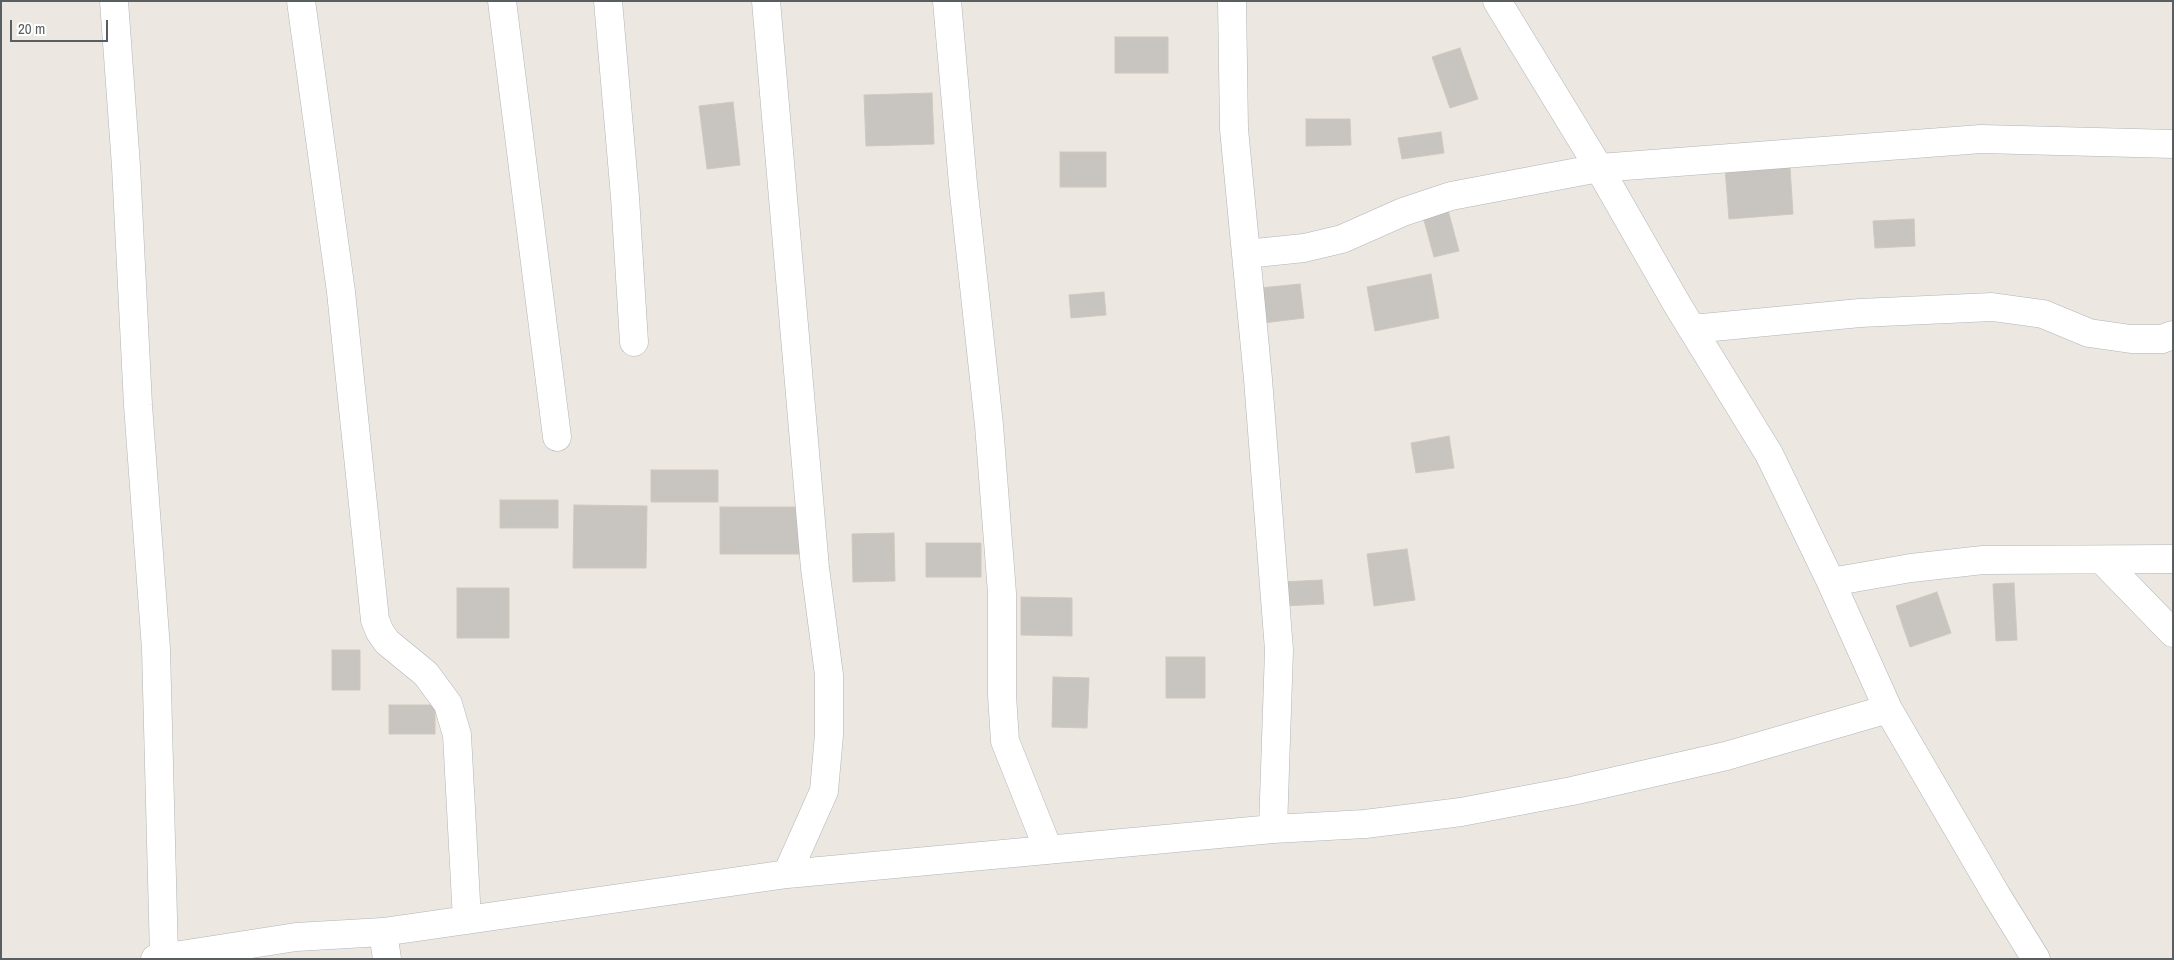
<!DOCTYPE html>
<style>
body{margin:0}
#map{position:relative;width:2174px;height:960px;overflow:hidden;background:#ece7e0;font-family:"Archivo Narrow",sans-serif}
canvas{display:block}
.frame{position:absolute;inset:0;border:2px solid #595e61;pointer-events:none}
.scale{position:absolute;left:10px;top:20px;width:98px;height:22px;box-sizing:border-box;border:2px solid #595e61;border-top:0;padding-left:6px;font-size:15px;line-height:18px;white-space:nowrap;color:#595e61;-webkit-text-stroke:4px #fff;paint-order:stroke}
</style>
<div id="map">
<canvas width="2174" height="960"></canvas>
<div class="frame"></div>
<div class="scale">20 m</div>
</div>
<script>
const context = document.querySelector('canvas').getContext('2d');
context.lineJoin = 'round';
function fillPath(path, color) {
  context.fillStyle = color;
  context.fill(path, 'evenodd');
}
function shape(rows) {
  const path = new Path2D();
  for (const r of rows) {
    path.moveTo(r[0], r[1]);
    for (let i = 2; i < r.length; i += 2) path.lineTo(r[i], r[i + 1]);
  }
  return path;
}
function strokePath(path, color, width, dash) {
  context.strokeStyle = color;
  context.lineWidth = width;
  context.lineCap = dash ? 'butt' : 'round';
  context.setLineDash(dash || []);
  context.stroke(path);
}
const building = shape([
 [1115,37,1168,37,1168,73,1115,73,1115,37],
 [1460,48,1478,99,1450,108,1432,57,1460,48],
 [932,93,934,144,866,146,864,95,932,93],
 [733,102,740,165,707,169,699,106,733,102],
 [1306,119,1350,119,1351,145,1306,146,1306,119],
 [1441,132,1444,153,1402,159,1398,138,1441,132],
 [1789,151,1793,214,1729,219,1724,155,1789,151],
 [1060,152,1106,152,1106,187,1060,187,1060,152],
 [1444,195,1459,251,1434,257,1419,202,1444,195],
 [1914,219,1915,246,1875,248,1873,221,1914,219],
 [1431,274,1439,318,1375,331,1367,287,1431,274],
 [1300,284,1304,318,1263,323,1260,288,1300,284],
 [1104,292,1106,315,1071,318,1069,295,1104,292],
 [1449,436,1454,468,1416,473,1411,443,1449,436],
 [651,470,718,470,718,502,651,502,651,470],
 [500,500,558,500,558,528,500,528,500,500],
 [574,505,647,506,646,568,573,568,574,505],
 [720,507,800,507,800,554,720,554,720,507],
 [894,533,895,581,853,582,852,534,894,533],
 [926,543,981,543,981,577,926,577,926,543],
 [1407,549,1415,600,1374,606,1367,554,1407,549],
 [1322,580,1324,604,1283,606,1281,582,1322,580],
 [2014,583,2017,640,1996,641,1993,584,2014,583],
 [457,588,509,588,509,638,457,638,457,588],
 [1937,592,1951,633,1910,647,1896,606,1937,592],
 [1021,597,1072,598,1072,636,1021,635,1021,597],
 [332,650,360,650,360,690,332,690,332,650],
 [1166,657,1205,657,1205,698,1166,698,1166,657],
 [1053,677,1089,678,1087,728,1052,727,1053,677],
 [389,705,435,705,435,734,389,734,389,705]
]);
fillPath(building, '#c8c4bf');
strokePath(building, '#d0c8be', 1);
const minor = shape([
 [114,1,126,166,138,405,156,649,164,956],
 [301,1,341,292,375,620,380,632,387,642,426,674,448,704,457,735,467,920],
 [502,1,557,437],
 [608,1,625,197,634,342],
 [766,1,815,568,829,675,829,735,824,791,787,874],
 [947,1,963,184,989,425,1002,593,1002,695,1005,741,1048,849],
 [1232,1,1234,129,1258,379,1279,650,1273,829],
 [1497,1,1599,168,1678,306,1769,454,1831,582,1888,709,1997,896,2036,959],
 [1246,254,1304,248,1342,239,1403,212,1451,196,1599,168,1981,139,2173,144],
 [1692,329,1860,313,1992,307,2043,314,2089,333,2131,339,2162,339,2173,335],
 [2103,561,2173,633],
 [1831,582,1911,568,1983,560,2173,559],
 [383,932,387,959],
 [155,959,296,937,383,932,787,874,1273,829,1365,824,1461,812,1572,791,1726,756,1888,709]
]);
strokePath(minor, '#b1b4b8', 29);
strokePath(minor, '#fff', 28);
</script>
